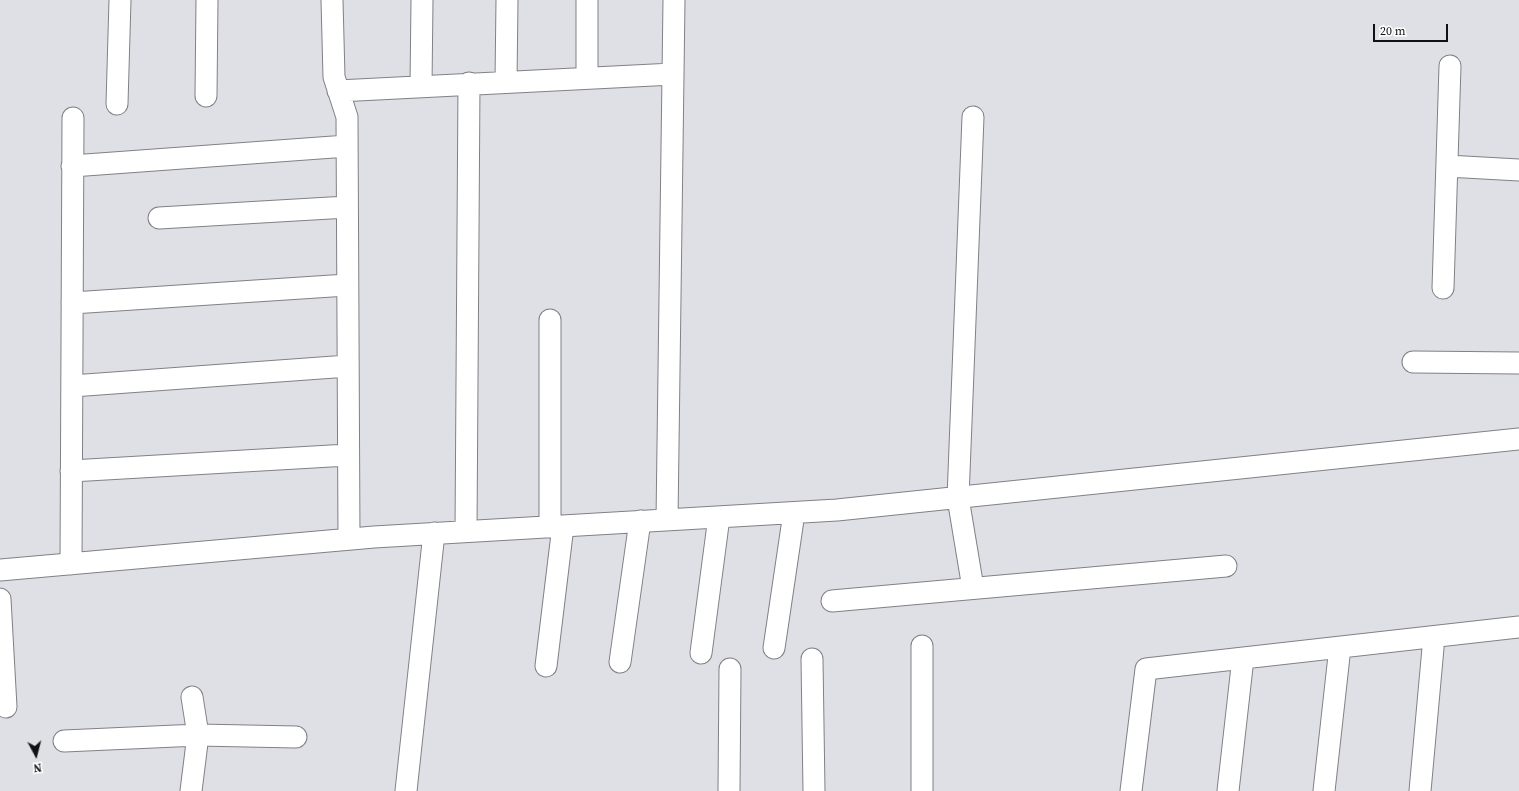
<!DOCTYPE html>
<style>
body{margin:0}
#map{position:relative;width:1519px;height:791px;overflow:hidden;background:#dfdfe6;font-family:"Source Serif 4",serif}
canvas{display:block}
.north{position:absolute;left:16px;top:735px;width:40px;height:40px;-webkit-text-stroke:3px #fff;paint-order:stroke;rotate:173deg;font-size:11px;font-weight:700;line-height:16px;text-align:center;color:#111113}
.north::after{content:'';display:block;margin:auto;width:14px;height:18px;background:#111113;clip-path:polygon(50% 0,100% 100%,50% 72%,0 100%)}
.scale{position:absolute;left:1373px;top:24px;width:75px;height:18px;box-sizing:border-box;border:2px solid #111113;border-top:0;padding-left:5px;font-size:12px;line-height:14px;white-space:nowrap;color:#111113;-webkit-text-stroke:3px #fff;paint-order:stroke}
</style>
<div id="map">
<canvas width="1519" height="791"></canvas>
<div class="north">N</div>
<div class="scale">20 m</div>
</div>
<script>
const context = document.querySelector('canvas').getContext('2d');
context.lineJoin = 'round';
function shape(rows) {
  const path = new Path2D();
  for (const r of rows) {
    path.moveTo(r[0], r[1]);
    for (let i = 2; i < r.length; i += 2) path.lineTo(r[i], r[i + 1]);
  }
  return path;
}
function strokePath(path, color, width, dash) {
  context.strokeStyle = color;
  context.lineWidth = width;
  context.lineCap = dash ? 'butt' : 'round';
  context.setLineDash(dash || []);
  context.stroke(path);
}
const minor = shape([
 [332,0,334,77,347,117,349,539],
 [587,78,587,0],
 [506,82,507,0],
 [421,86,422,0],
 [338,91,673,74],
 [206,96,207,0],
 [117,104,120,0],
 [973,117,958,498,973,588],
 [72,166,347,146],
 [1447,166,1519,170],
 [159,218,347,207],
 [1443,288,1450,66],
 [72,303,347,285],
 [1413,362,1519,363],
 [72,386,348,366],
 [71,471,348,455],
 [667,520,674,0],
 [550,527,550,320],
 [466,531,469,83],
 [71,564,73,118],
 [0,570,374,537,837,510,1519,439],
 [0,599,6,707],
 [832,601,1226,566],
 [774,648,794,513],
 [701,653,719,517],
 [812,659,814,791],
 [620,662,640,521],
 [546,666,563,526],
 [64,741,198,735,296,737],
 [191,791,198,735,192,697],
 [406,791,434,533],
 [729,791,730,669],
 [922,791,922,646],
 [1131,791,1146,669,1519,627],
 [1228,791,1243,658],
 [1324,791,1340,647],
 [1420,791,1434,637]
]);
strokePath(minor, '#808086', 23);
strokePath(minor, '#fff', 21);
</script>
